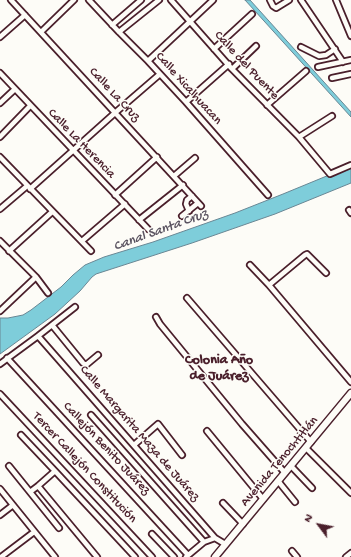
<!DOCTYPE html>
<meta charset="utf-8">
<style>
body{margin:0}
#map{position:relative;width:351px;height:557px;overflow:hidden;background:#fdfcf7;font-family:"Gochi Hand",sans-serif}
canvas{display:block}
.north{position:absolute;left:299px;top:505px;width:40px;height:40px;-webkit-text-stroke:3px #fdfcf7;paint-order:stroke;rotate:302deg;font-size:11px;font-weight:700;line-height:16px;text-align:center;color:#4a1f2b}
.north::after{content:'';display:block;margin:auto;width:14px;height:18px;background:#4a1f2b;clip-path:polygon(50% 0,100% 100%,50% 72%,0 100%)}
</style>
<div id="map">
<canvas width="351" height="557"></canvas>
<div class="north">N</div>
</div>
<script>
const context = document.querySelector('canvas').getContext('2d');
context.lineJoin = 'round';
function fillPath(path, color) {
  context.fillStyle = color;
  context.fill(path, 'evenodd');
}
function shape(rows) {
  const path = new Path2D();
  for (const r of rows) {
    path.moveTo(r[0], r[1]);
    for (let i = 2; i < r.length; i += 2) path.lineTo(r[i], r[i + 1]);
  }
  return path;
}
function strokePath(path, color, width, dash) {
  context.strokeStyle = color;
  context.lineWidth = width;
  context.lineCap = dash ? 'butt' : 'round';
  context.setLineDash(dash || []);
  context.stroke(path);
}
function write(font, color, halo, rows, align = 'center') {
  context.font = font + ' "Gochi Hand",sans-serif';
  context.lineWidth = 3;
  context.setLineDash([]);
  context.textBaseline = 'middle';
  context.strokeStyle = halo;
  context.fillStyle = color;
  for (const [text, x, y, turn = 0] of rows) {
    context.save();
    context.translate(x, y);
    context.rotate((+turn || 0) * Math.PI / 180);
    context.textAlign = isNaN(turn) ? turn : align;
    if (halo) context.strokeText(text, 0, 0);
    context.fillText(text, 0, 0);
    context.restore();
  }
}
const water = shape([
 [245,0,250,0,351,112,351,117,245,0],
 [351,166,351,183,275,214,192,243,96,274,92,277,80,291,55,314,0,354,0,318,8,318,23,315,31,310,61,287,73,275,85,265,104,257,153,242,235,213,283,194,351,166]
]);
fillPath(water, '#7ecdda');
strokePath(water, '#698794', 1);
const minor = shape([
 [11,0,201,206],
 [89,0,119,32,148,61,186,102,268,195],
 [171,0,232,69,299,137,330,174,351,165],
 [270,0,273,6,276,8,289,0],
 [301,0,343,62],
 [336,0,351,36],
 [112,25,141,0],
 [41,32,74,0],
 [119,32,159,0],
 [0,37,25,15],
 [301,47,319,56,326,55,335,49],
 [214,49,252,14],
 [148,61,213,0],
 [318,67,351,60],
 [232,69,256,46],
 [0,73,148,229],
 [332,78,351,74],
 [186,102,229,64],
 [0,103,15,89],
 [267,105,306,71],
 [0,137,30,106],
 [299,137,332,116],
 [0,157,91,251],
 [174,176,195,158],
 [30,189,116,112,160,74],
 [115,195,157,157],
 [0,209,27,186],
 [349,210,351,213],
 [189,211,186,204,187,200,192,196],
 [182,216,198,203],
 [139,220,183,185],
 [0,241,36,277,48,293],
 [82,241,125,204],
 [9,251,52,212],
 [250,265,269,285,351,382],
 [269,285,305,255,307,254,326,273],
 [187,298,311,442],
 [0,311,36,277],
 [156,317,160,324,242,424,285,473],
 [52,325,83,363,86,365,98,355],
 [38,336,215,538,225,544],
 [7,358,188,555],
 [0,364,38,336,75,307],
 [0,394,152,557],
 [91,415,204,542],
 [207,431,263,499],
 [21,435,55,471,38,486,30,492],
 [134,445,158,424,182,455],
 [306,448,351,493],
 [9,466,59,528],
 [291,466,312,488],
 [55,471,135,557],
 [278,481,295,502],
 [38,486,97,557],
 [0,489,55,557],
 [223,503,243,524],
 [0,515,13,505],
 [152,534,174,557],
 [292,551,297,557],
 [1,557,34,532],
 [186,557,204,542,215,538],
 [346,557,351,553]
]);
const secondary = shape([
 [215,557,351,393]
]);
strokePath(minor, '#4a1f2b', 8);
strokePath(secondary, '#4a1f2b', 9);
strokePath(minor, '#fdfcf7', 4.5);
strokePath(secondary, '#fdfcf7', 6);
write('13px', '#4a1f2b', '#fdfcf7', [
 ["Calle del Puente",246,66,47],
 ["Calle Xicalhuacan",188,89,48],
 ["Calle La Cruz",114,95,47],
 ["Calle La Herencia",81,144,46],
 ["Calle Margarita Maza de Juárez",139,434,49],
 ["Callejón Benito Juárez",106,449,47],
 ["Avenida Tenochtitlán",280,462,-50],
 ["Tercer Callejón Constitución",84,468,47]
]);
write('italic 14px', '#5a5360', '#fdfcf7', [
 ["Canal Santa Cruz",161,231,-20]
]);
write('bold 14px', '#4a1f2b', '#fdfcf7', [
 ["Colonia Año",219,361],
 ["de Juárez",219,377]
]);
</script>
